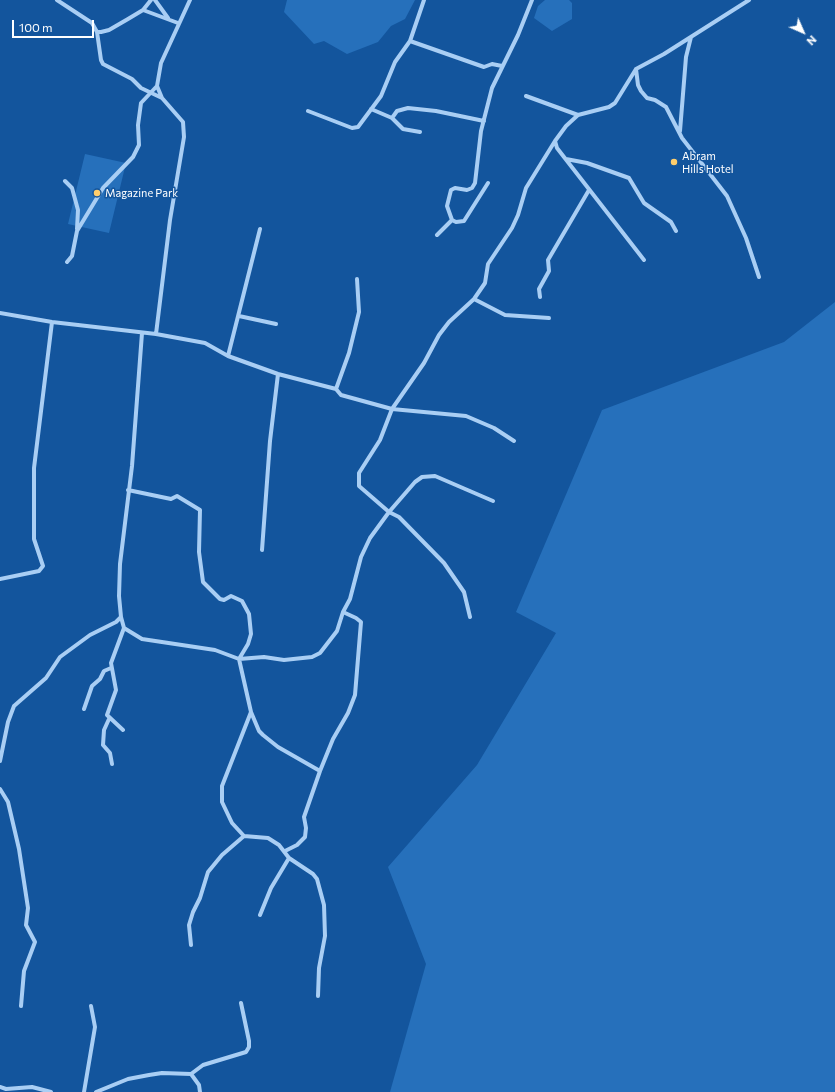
<!DOCTYPE html>
<style>
body{margin:0}
#map{position:relative;width:835px;height:1092px;overflow:hidden;background:#13559d;font-family:Commissioner,sans-serif}
canvas{display:block}
.north{position:absolute;left:783px;top:12px;width:40px;height:40px;-webkit-text-stroke:3px #13559d;paint-order:stroke;rotate:135deg;font-size:11px;font-weight:700;line-height:16px;text-align:center;color:#fff}
.north::after{content:'';display:block;margin:auto;width:14px;height:18px;background:#fff;clip-path:polygon(50% 0,100% 100%,50% 72%,0 100%)}
.scale{position:absolute;left:12px;top:20px;width:82px;height:18px;box-sizing:border-box;border:2px solid #fff;border-top:0;padding-left:5px;font-size:12px;line-height:14px;white-space:nowrap;color:#fff;-webkit-text-stroke:3px #13559d;paint-order:stroke}
</style>
<div id="map">
<canvas width="835" height="1092"></canvas>
<div class="north">N</div>
<div class="scale">100 m</div>
</div>
<script>
const context = document.querySelector('canvas').getContext('2d');
context.lineJoin = 'round';
function fillPath(path, color) {
  context.fillStyle = color;
  context.fill(path, 'evenodd');
}
function shape(rows) {
  const path = new Path2D();
  for (const r of rows) {
    path.moveTo(r[0], r[1]);
    for (let i = 2; i < r.length; i += 2) path.lineTo(r[i], r[i + 1]);
  }
  return path;
}
function strokePath(path, color, width, dash) {
  context.strokeStyle = color;
  context.lineWidth = width;
  context.lineCap = dash ? 'butt' : 'round';
  context.setLineDash(dash || []);
  context.stroke(path);
}
function write(font, color, halo, rows, align = 'center') {
  context.font = font + ' Commissioner,sans-serif';
  context.lineWidth = 3;
  context.setLineDash([]);
  context.textBaseline = 'middle';
  context.strokeStyle = halo;
  context.fillStyle = color;
  for (const [text, x, y, turn = 0] of rows) {
    context.save();
    context.translate(x, y);
    context.rotate((+turn || 0) * Math.PI / 180);
    context.textAlign = isNaN(turn) ? turn : align;
    if (halo) context.strokeText(text, 0, 0);
    context.fillText(text, 0, 0);
    context.restore();
  }
}
fillPath(shape([
 [287,0,415,0,405,19,391,26,378,42,347,54,324,41,314,44,284,12],
 [545,0,569,0,572,3,572,19,552,31,534,18,538,6],
 [85,154,126,163,109,233,68,224],
 [835,302,835,1092,390,1092,426,964,388,867,477,765,556,633,516,612,602,410,784,342]
]), '#2670bb');
strokePath(shape([
 [57,0,92,23,97,32,101,60,103,64,132,79,141,88,162,98],
 [155,0,168,18],
 [143,10,178,23],
 [97,32,101,32,109,30,128,19,143,10,151,0],
 [410,41,484,67,492,64,502,66],
 [636,69,638,85,641,91,647,98,655,100,666,107,682,138,727,196,746,238,759,277],
 [526,96,578,115],
 [371,109,392,118,403,129,420,132],
 [308,111,352,128,358,127,381,96,395,62,410,41,424,0],
 [392,118,397,111,408,108,436,111,484,121],
 [680,131,686,57,691,37],
 [555,141,557,148,644,260],
 [566,159,587,163,629,178,644,203,671,222,676,231],
 [65,181,72,188,78,210,77,229],
 [452,220,456,222,464,221,488,183],
 [437,235,452,220,447,206,451,190,455,188,467,190,472,188,475,183,481,131,492,88,518,35,532,0],
 [67,262,72,256,77,231,103,188,133,157,139,145,138,125,141,103,157,86],
 [540,297,539,289,549,271,548,260,589,190],
 [474,299,505,315,549,318],
 [0,313,52,322,156,334,205,343,228,356,278,374,336,389,341,395,392,409,466,416,494,428,514,441],
 [239,316,276,324],
 [142,333,132,466,120,564,119,596,121,617,124,628,142,639,215,650,239,659,251,712,222,786,222,802,232,823,244,836,268,838,279,845,289,858,313,874,317,879,324,905,325,936,319,968,318,996],
 [156,334,170,220,184,137,183,122,162,98,157,86,161,63,190,0],
 [228,356,260,229],
 [336,389,349,353,359,312,357,279],
 [128,490,171,499,177,496,200,510,199,552,203,582,220,599,224,600,231,596,242,601,249,614,251,634,248,644,239,659],
 [262,550,270,441,278,374],
 [0,579,39,571,43,566,34,539,34,468,52,322],
 [470,617,464,592,444,563,399,517,389,512,359,486,359,473,380,440,392,409,424,363,439,335,449,322,474,299,485,283,488,264,512,228,518,215,526,188,555,141,566,126,578,115,609,107,615,103,636,69,664,54,749,0],
 [239,659,264,657,284,660,312,657,320,653,337,631,343,612,350,599,361,557,370,538,389,512,415,482,422,477,435,476,493,501],
 [84,709,92,686,100,679,104,671,111,668],
 [251,712,259,731,263,735,278,747,320,771],
 [109,719,104,730,103,745,110,753,112,764],
 [123,730,107,715,116,690,111,663,124,628],
 [0,761,8,722,14,706,46,678,60,657,90,635,116,622,121,617],
 [0,789,8,802,19,849,28,908,26,925,35,942,24,971,21,1006],
 [285,851,297,845,305,837,306,828,304,817,320,771,333,739,348,713,355,695,361,622,356,618,343,612],
 [260,915,271,888,289,858],
 [191,945,189,925,193,912,200,898,208,872,222,855,244,836],
 [191,1074,199,1085,200,1092],
 [0,1087,6,1089,32,1087,51,1092],
 [84,1092,95,1027,91,1006],
 [96,1092,128,1079,149,1075,162,1073,191,1074,203,1065,246,1052,249,1047,249,1041,241,1003]
]), '#a9cef4', 4);
for (const [x, y, r, color] of [
 [674,162,4,"#ffce6c"],
 [97,193,4,"#ffce6c"]
]) {
  const dot = new Path2D();
  dot.arc(x, y, r, 0, 2 * Math.PI);
  context.fillStyle = color;
  context.fill(dot);
  strokePath(dot, '#13559d', 1.5);
}
write('11px', '#fff', '#13559d', [
 ["Abram",682,156],
 ["Hills Hotel",682,169],
 ["Magazine Park",105,193]
], 'left');
</script>
